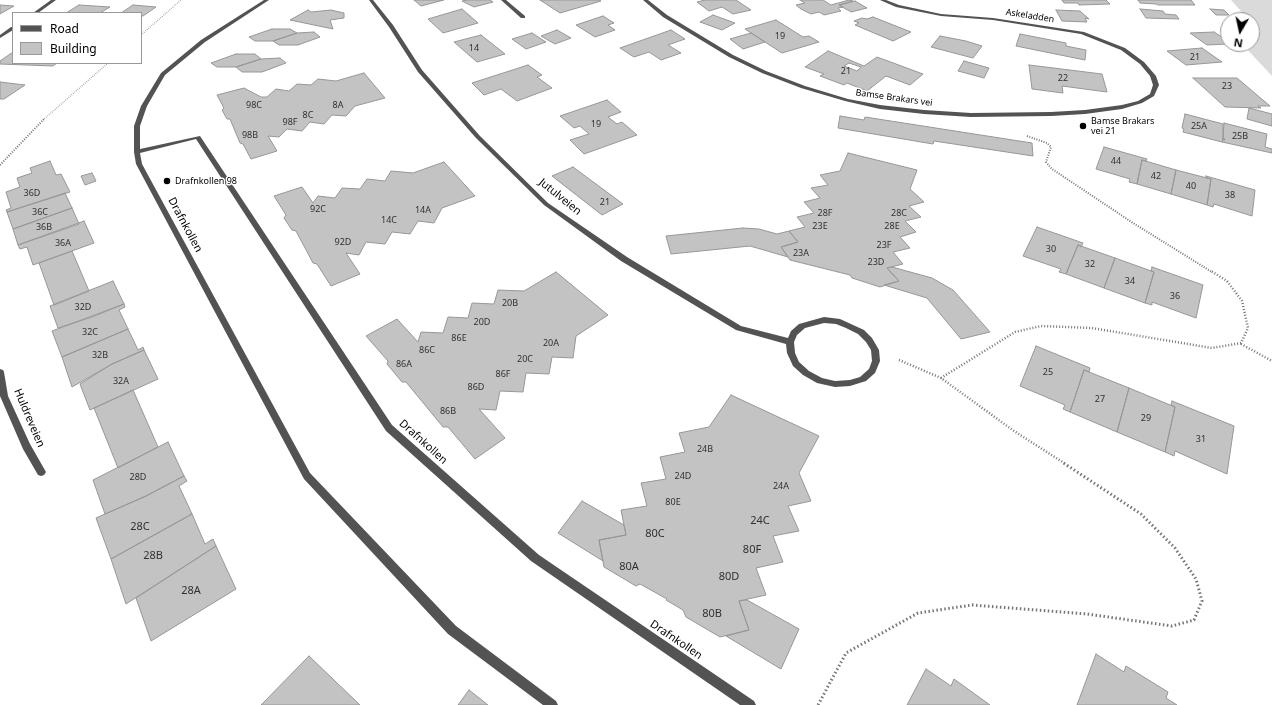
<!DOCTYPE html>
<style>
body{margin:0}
#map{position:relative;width:1272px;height:705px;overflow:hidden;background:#fff;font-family:"Noto Sans",sans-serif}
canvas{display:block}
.legend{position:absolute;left:12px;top:12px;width:130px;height:52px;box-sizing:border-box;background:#fff;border:1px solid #999;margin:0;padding:5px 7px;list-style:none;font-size:12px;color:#000}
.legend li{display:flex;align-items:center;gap:8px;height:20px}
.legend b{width:20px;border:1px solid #999}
.north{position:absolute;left:1220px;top:12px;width:40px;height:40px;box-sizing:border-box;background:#fff;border:1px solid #999;border-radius:50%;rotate:189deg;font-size:11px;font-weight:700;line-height:16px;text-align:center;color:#000}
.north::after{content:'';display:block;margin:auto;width:14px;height:18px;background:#000;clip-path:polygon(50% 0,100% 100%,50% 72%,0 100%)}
</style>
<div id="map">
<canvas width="1272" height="705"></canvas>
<ul class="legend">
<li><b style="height:5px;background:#535353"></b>Road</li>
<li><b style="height:11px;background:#c3c3c3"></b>Building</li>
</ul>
<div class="north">N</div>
</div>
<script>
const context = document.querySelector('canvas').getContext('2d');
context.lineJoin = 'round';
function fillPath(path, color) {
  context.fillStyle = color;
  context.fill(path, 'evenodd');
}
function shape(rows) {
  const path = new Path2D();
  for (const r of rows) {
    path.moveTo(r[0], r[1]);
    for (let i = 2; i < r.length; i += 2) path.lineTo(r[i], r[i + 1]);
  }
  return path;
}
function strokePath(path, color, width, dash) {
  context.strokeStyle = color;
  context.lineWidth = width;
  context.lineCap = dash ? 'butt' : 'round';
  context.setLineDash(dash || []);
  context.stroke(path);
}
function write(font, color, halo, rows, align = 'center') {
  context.font = font + ' "Noto Sans",sans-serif';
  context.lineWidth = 3;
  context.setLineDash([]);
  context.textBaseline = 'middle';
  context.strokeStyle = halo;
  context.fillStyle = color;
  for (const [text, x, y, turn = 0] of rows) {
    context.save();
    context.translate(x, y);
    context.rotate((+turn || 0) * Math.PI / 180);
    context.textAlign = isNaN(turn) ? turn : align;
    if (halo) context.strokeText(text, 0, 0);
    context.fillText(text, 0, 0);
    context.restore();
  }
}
fillPath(shape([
 [1231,0,1272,0,1272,76,1245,47,1245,44,1252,44,1252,20,1249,20]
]), '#dadada');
const building = shape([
 [414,0,444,0,421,6,414,0],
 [467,0,490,0,493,2,474,7,462,1,467,0],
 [540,0,599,0,601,1,560,13,540,0],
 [705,0,736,0,751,10,733,14,722,7,709,11,697,2,705,0],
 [800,0,823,0,831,5,849,0,853,1,839,5,843,7,838,8,841,11,824,15,819,12,811,14,801,9,796,5,805,3,800,0],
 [1062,0,1106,0,1110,4,1079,5,1078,3,1064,3,1062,0],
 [1138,0,1191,0,1195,5,1158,5,1156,4,1140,3,1138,0],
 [855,1,867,8,851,12,839,5,855,1],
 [0,5,14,6,0,14,0,5],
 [79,5,110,7,100,13,66,13,79,5],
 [133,5,156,7,143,16,141,16,141,13,121,13,133,5],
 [462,9,478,23,443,33,428,19,462,9],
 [1140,9,1163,11,1165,14,1176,15,1179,19,1146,18,1140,9],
 [1210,9,1224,10,1229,15,1216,15,1210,9],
 [308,10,311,12,331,10,344,13,344,18,330,20,333,29,290,20,308,10],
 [1056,10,1080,11,1089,19,1085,18,1087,22,1062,21,1056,10],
 [713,15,735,23,722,30,700,22,713,15],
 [603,16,614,23,608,25,615,30,595,37,576,25,603,16],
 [873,17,911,32,893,41,855,25,859,23,854,21,862,18,867,19,873,17],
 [776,20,803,37,809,36,819,42,782,53,745,29,776,20],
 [272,29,290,29,297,33,273,41,255,41,249,37,272,29],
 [557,30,571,38,555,44,541,36,557,30],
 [671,30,685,39,668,45,681,53,661,60,649,52,634,57,620,48,671,30],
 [314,32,320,37,298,45,279,45,273,41,297,33,314,32],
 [1214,32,1228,41,1228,44,1207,45,1190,33,1214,32],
 [532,33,546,42,526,49,512,39,532,33],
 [751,33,765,42,743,49,730,39,751,33],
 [1020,34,1066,43,1066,46,1086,50,1085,60,1016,46,1020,34],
 [481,35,505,54,477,62,454,42,481,35],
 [940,36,966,41,982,46,973,58,931,47,940,36],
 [1202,48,1222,62,1186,65,1167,51,1202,48],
 [828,51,864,66,877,57,923,74,910,85,886,76,867,91,847,83,844,85,820,76,824,74,805,67,828,51],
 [849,63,861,67,857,71,844,66,849,63],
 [13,52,13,63,57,63,53,66,0,64,0,61,13,52],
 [236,54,255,54,261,59,236,67,217,67,211,63,236,54],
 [280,58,286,63,262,72,242,72,236,67,261,59,280,58],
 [964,61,989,68,984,78,958,71,964,61],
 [528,65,542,75,537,77,552,88,517,101,501,89,484,95,472,83,528,65],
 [1029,65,1102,74,1107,92,1062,86,1063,93,1032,89,1029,65],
 [364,73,385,98,355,106,346,116,332,115,324,124,310,122,302,131,287,129,279,137,268,136,277,151,251,159,243,144,240,143,230,119,227,119,222,110,224,108,217,95,244,88,261,97,267,97,276,89,289,91,297,84,311,85,318,79,336,81,364,73],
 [1193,78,1237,78,1270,106,1258,106,1261,108,1225,107,1193,78],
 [0,82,25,85,4,99,0,99,0,82],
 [607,100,621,112,608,117,617,124,622,122,637,135,584,154,570,140,589,134,580,126,574,128,560,116,607,100],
 [1249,108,1272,114,1272,126,1247,119,1249,108],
 [1185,114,1223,124,1223,139,1225,140,1223,139,1222,142,1183,132,1184,129,1182,128,1185,114],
 [840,116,864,120,865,117,1032,143,1033,156,934,141,933,144,838,128,840,116],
 [1224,123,1267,134,1265,147,1272,149,1272,153,1222,142,1223,139,1225,139,1223,139,1224,123],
 [1104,147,1147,159,1146,161,1142,160,1137,184,1129,182,1130,179,1096,169,1104,147],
 [848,153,917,170,910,189,924,202,909,206,921,217,905,221,916,232,900,237,910,248,893,252,903,264,887,268,899,281,880,287,852,278,850,275,790,260,781,247,798,242,789,231,805,227,797,217,814,213,804,202,820,198,811,188,828,185,820,175,840,171,848,153],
 [1142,160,1176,170,1171,194,1137,184,1142,160],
 [50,161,56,175,61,174,70,192,7,212,6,210,11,208,6,192,20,187,17,178,32,173,30,168,50,161],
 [444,162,475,196,442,208,434,223,418,221,410,234,392,232,385,244,366,242,359,255,346,253,360,274,331,286,317,264,313,263,296,231,292,230,284,218,286,215,274,196,302,187,313,203,318,196,335,198,342,188,360,189,367,179,385,181,391,171,413,173,444,162],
 [573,167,623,204,602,215,552,176,573,167],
 [1176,170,1211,179,1207,205,1171,194,1176,170],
 [92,173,96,181,85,185,81,176,92,173],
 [1206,176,1255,190,1252,216,1214,204,1213,207,1207,205,1211,179,1206,178,1206,176],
 [65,193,72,208,13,229,7,212,65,193],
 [72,208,79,224,18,245,13,229,72,208],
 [84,221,94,243,33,265,27,247,20,249,18,245,84,221],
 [1037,227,1083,243,1081,247,1078,245,1066,274,1059,272,1061,269,1023,256,1037,227],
 [743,228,759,229,777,234,789,231,798,242,781,247,788,257,750,246,671,254,666,236,743,228],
 [1078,245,1115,258,1104,288,1066,274,1078,245],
 [72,251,89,291,54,305,39,263,72,251],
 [1115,258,1154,272,1145,303,1104,288,1115,258],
 [892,267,932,278,953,290,990,332,961,339,927,298,884,285,899,281,887,268,892,267],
 [1152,267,1203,285,1196,318,1152,302,1152,305,1145,303,1154,272,1151,271,1152,267],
 [556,272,608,315,576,336,573,358,552,357,549,374,526,373,523,392,500,391,496,410,479,409,505,438,475,459,448,427,443,427,406,382,402,382,387,364,388,361,366,336,397,319,418,342,421,332,443,333,448,317,468,318,472,303,494,304,498,290,524,291,556,272],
 [113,281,124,304,92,317,58,328,50,306,113,281],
 [124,304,125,307,119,310,128,329,62,357,52,331,124,304],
 [128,329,138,350,143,347,144,350,112,364,72,387,62,357,128,329],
 [1036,346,1090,368,1089,372,1084,370,1070,412,1063,409,1065,405,1020,386,1036,346],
 [144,350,158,379,90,410,80,384,112,364,144,350],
 [1084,370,1129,388,1117,432,1070,412,1084,370],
 [1129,388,1175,407,1165,452,1117,432,1129,388],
 [133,390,158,447,118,468,94,408,133,390],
 [731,395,819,436,799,473,811,501,788,506,799,531,773,536,783,562,756,568,766,595,739,601,749,630,720,637,686,617,683,610,666,600,667,599,640,584,636,586,604,567,599,540,626,535,621,510,647,506,641,483,666,479,660,457,685,452,679,433,709,427,731,395],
 [1172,401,1234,426,1227,474,1175,451,1174,456,1165,452,1175,407,1171,405,1172,401],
 [168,442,184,476,146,496,105,514,93,480,168,442],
 [184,476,187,481,179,486,192,514,111,559,96,518,146,496,184,476],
 [582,501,624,525,626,535,599,540,603,561,558,533,582,501],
 [192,514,205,544,213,539,216,546,126,604,111,559,192,514],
 [216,546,236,589,151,641,136,598,216,546],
 [747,600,799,629,781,669,726,636,749,630,739,601,747,600],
 [1096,654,1124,672,1126,666,1168,692,1166,698,1177,705,1077,705,1096,654],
 [309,656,360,705,261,705,309,656],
 [926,669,951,686,954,679,990,705,907,705,926,669],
 [469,690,488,705,458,705,469,690]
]);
fillPath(building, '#c3c3c3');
strokePath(building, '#979797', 1);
strokePath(shape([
 [141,35,181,0],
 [43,120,108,63]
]), '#757575', 1.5, [0.5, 1.5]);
strokePath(shape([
 [1027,136,1047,143,1051,147,1046,162,1052,169,1133,223,1212,272],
 [0,165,44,119]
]), '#757575', 2, [1, 1.5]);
strokePath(shape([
 [1241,344,1272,361],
 [899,360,941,378,1014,431,1064,463],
 [941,378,1015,332,1041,326,1092,328,1212,348,1241,343,1248,328,1242,301,1227,281,1211,271]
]), '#757575', 2.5, [1, 2]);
strokePath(shape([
 [818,705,846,653,918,613,972,605,1087,614,1172,626,1194,620,1202,601,1196,579,1175,548,1141,514,1062,462]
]), '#757575', 3, [1.5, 2.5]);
fillPath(shape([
 [0,369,3,370,4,372,8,396,30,444,46,472,44,475,41,476,38,475,23,449,0,396,0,369]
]), '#535353');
fillPath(shape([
 [51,0,56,0,38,13,33,13,51,0],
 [264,0,269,0,205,42,165,75,147,106,140,126,140,149,200,136,392,425,539,555,754,701,756,705,740,705,531,561,386,431,196,139,140,153,142,164,310,473,456,626,556,701,558,705,543,705,448,634,304,479,136,164,134,152,134,126,141,106,161,73,201,40,264,0],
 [369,0,373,0,393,25,422,70,480,136,548,203,627,257,741,326,788,338,791,331,799,324,824,317,840,319,864,330,872,338,879,350,880,361,875,373,866,381,850,386,835,387,817,383,803,375,793,366,787,353,786,344,736,330,621,261,544,205,476,138,418,72,389,27,369,0],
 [824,323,836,324,846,328,858,334,866,342,871,350,872,361,869,369,860,377,850,380,835,381,822,378,809,371,799,362,795,353,794,342,797,335,805,328,824,323],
 [501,0,506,0,525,16,525,18,521,18,501,0],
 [643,0,648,0,667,15,733,55,766,71,805,86,848,99,880,105,924,110,971,113,1051,112,1085,110,1122,105,1138,101,1150,94,1153,85,1150,76,1140,64,1121,50,1081,34,993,20,941,16,896,7,880,0,886,0,899,5,941,14,993,18,1084,32,1125,48,1144,62,1156,76,1159,85,1154,96,1142,103,1122,109,1085,114,1051,116,971,117,924,114,880,109,845,101,801,88,762,73,729,57,663,17,643,0],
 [11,27,13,27,13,30,0,38,0,35,11,27]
]), '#535353');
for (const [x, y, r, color] of [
 [1083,126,4,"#000"],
 [167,181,4,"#000"]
]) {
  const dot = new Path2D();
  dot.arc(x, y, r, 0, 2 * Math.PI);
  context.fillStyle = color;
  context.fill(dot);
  strokePath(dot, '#fff', 1.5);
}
write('9px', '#000', '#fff', [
 ["Askeladden",1030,16,9],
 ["Bamse Brakars vei",894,98,8]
]);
write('9px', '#313131', null, [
 ["19",780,36],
 ["14",474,48],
 ["21",1195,57],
 ["21",846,71],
 ["22",1063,78],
 ["23",1227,86],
 ["98C",254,105],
 ["8A",338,105],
 ["8C",308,115],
 ["98F",290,122],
 ["19",596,124],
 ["25A",1199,126],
 ["98B",250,135],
 ["25B",1240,136],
 ["44",1116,161],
 ["42",1156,176],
 ["40",1191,186],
 ["36D",32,193],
 ["38",1230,195],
 ["21",605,202],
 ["92C",318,209],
 ["14A",423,210],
 ["36C",40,212],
 ["28F",825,213],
 ["28C",899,213],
 ["14C",389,220],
 ["23E",820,226],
 ["28E",892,226],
 ["36B",44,227],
 ["92D",343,242],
 ["36A",63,243],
 ["23F",884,245],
 ["30",1051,249],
 ["23A",801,253],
 ["23D",876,262],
 ["32",1090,264],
 ["34",1130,281],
 ["36",1175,296],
 ["20B",510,303],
 ["32D",83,307],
 ["20D",482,322],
 ["32C",90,332],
 ["86E",459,338],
 ["20A",551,343],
 ["86C",427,350],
 ["32B",100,355],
 ["20C",525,359],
 ["86A",404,364],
 ["25",1048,372],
 ["86F",503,374],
 ["32A",121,381],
 ["86D",476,387],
 ["27",1100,399],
 ["86B",448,411],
 ["29",1146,418],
 ["31",1201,439],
 ["24B",705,449],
 ["24D",683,476],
 ["28D",138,477],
 ["24A",781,486],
 ["80E",673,502]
]);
write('9px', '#000', '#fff', [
 ["Bamse Brakars",1091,121],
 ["vei 21",1091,131],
 ["Drafnkollen 98",175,181]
], 'left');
write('11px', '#000', '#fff', [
 ["Jutulveien",560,197,39],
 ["Drafnkollen",185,225,62],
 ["Huldreveien",29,418,67],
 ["Drafnkollen",423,442,42],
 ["Drafnkollen",676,640,34]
]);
write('11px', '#313131', null, [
 ["24C",760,521],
 ["28C",140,527],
 ["80C",655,534],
 ["80F",752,550],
 ["28B",153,556],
 ["80A",629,567],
 ["80D",729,577],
 ["28A",191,591],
 ["80B",712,614]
]);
</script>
